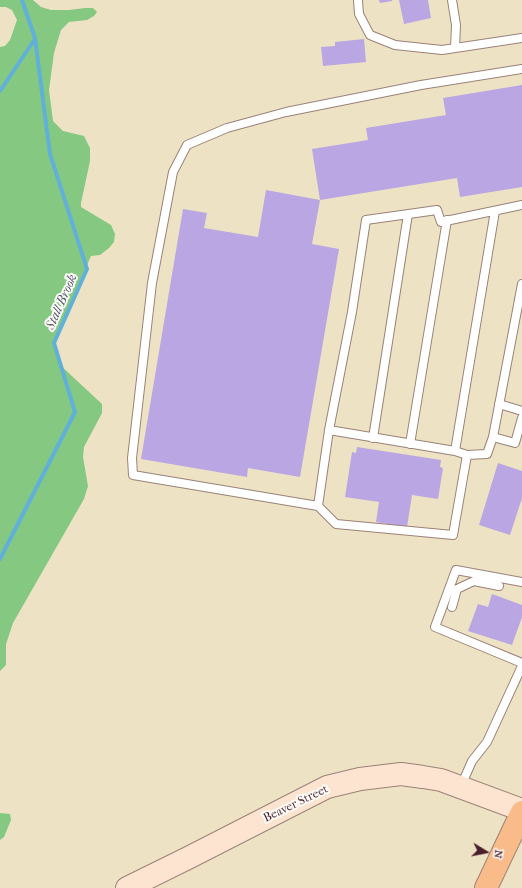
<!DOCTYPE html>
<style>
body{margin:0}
#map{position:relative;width:522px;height:888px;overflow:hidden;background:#ede3c4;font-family:"IM FELL French Canon",serif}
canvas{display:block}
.north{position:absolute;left:466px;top:832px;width:40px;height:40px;-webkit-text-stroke:3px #fdfcf7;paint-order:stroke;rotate:100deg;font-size:11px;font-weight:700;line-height:16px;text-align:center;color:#4a1f2b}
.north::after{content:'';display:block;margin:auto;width:14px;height:18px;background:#4a1f2b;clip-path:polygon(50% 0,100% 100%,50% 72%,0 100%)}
</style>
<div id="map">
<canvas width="522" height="888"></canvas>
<div class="north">N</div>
</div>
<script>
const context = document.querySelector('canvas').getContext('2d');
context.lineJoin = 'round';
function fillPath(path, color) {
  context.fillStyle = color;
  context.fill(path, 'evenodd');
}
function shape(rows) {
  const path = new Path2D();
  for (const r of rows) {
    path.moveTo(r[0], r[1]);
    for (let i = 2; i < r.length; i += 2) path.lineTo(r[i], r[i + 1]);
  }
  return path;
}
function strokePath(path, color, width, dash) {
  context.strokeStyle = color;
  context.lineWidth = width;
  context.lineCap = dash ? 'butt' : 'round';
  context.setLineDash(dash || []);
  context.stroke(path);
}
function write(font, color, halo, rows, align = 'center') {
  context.font = font + ' "IM FELL French Canon",serif';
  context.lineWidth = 4;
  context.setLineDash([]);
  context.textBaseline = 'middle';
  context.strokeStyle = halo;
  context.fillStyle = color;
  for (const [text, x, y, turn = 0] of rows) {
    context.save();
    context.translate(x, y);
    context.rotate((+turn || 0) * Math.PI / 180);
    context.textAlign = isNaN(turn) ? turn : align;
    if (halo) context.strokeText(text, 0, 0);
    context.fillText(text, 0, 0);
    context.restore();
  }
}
fillPath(shape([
 [0,0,33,0,41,7,51,10,69,10,85,8,93,8,97,12,94,16,87,20,69,22,61,30,54,53,49,90,53,121,63,131,84,136,90,148,90,161,81,203,81,207,111,225,115,234,114,242,109,248,100,255,91,256,56,335,56,353,59,364,102,404,102,413,84,447,83,457,88,486,84,499,13,623,6,644,6,665,0,671,0,47,5,46,10,40,17,20,12,10,6,7,0,7],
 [0,813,10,814,11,820,4,837,0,840]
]), '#84c881');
strokePath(shape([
 [0,91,35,39],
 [0,559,75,412,54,343,87,269,50,154,35,38,22,0]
]), '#60b0da', 4);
fillPath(shape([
 [379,0,392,0,392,1,380,3],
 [399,0,428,0,431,18,404,24],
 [364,39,366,62,323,66,321,47,335,46,335,42],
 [522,85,522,187,460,197,457,178,320,200,312,244,339,249,300,477,248,468,247,477,141,459,183,209,207,213,204,228,258,237,266,190,320,200,312,149,368,140,366,128,446,115,443,98],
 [357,447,441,460,440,467,443,468,438,499,412,495,407,527,376,522,379,502,345,497,352,452,356,453],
 [498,463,522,471,522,498,510,535,479,525],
 [492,594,522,605,522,617,512,645,468,631,478,604,488,607]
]), '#b9a6e3');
const lane = shape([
 [358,0,359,14,370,35,395,45,442,50,522,38],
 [452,0,456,25,455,48],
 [522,69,421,85,286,112,227,128,187,145,173,172,152,283,132,458,133,475,318,506,329,430,455,451,467,455,487,454,493,437,522,284],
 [499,404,522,411],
 [329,430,352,312,366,220,437,210,441,222,522,205],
 [493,437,515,443,522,418],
 [373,438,408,214],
 [410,444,447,220],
 [455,451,495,211],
 [318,506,336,524,453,535,467,455],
 [522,582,456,570,435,627,522,663],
 [452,607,457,589,474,581,499,586],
 [461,786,472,761,487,742,522,666]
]);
const secondary = shape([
 [127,888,188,858,327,787,360,779,401,774,423,777,441,780,522,810]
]);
const primary = shape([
 [486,888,522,812]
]);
strokePath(lane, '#9c8178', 10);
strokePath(secondary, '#9c8178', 24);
strokePath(primary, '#9c8178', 24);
strokePath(lane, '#fff', 8);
strokePath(secondary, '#fde4d1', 22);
strokePath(primary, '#fabb8b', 22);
write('12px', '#4a1f2b', '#fdfcf7', [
 ["Beaver Street",296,804,-26]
]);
write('italic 13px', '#535971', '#fdfcf7', [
 ["Stall Brook",62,302,-66]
]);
</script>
